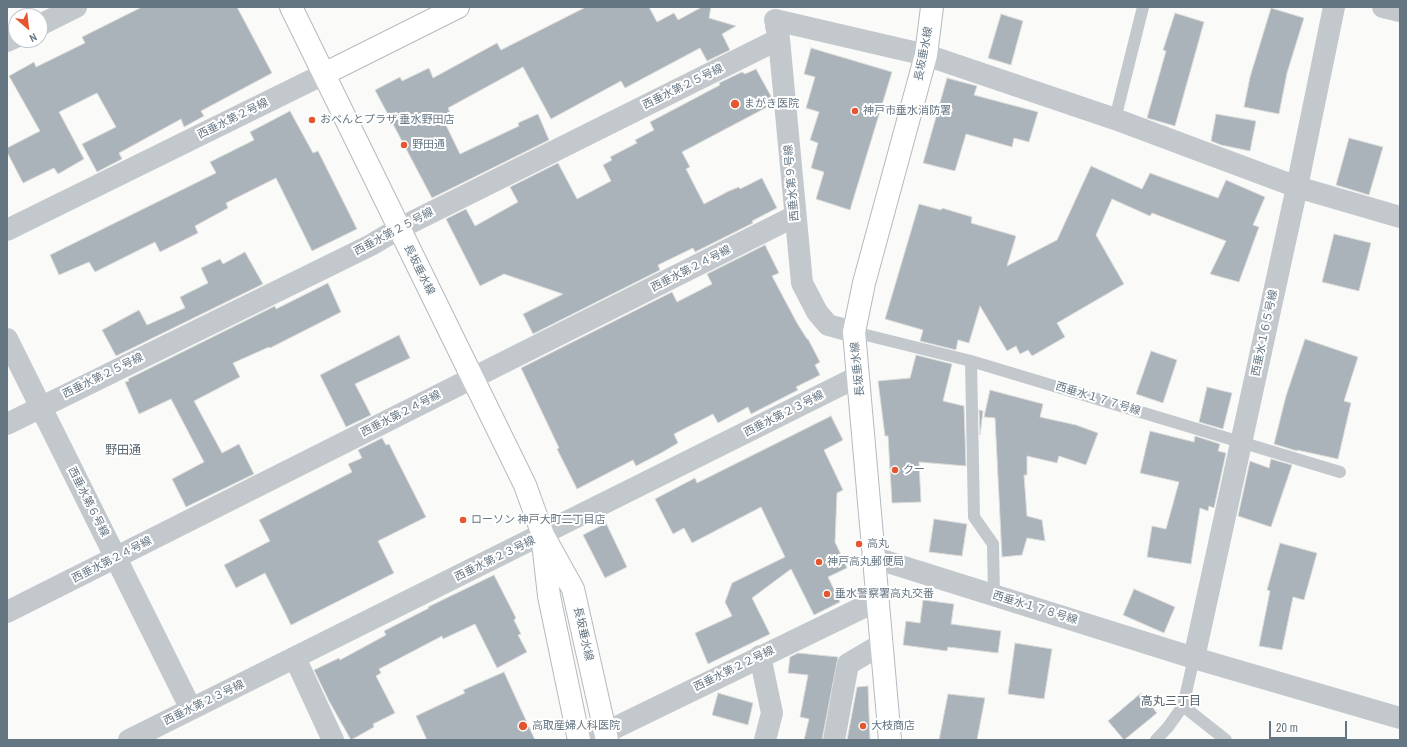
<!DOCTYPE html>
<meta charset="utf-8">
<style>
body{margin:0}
#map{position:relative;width:1407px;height:747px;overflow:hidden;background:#fafaf8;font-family:"Archivo Narrow",sans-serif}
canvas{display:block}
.frame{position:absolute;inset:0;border:8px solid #657683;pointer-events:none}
.north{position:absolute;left:8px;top:8px;width:40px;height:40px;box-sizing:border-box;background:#fff;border:1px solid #c1c8cd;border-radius:50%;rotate:152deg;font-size:11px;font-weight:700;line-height:16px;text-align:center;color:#657683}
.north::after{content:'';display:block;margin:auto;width:14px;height:18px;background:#e4572e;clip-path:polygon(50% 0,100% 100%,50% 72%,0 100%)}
.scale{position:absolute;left:1269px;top:721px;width:78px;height:18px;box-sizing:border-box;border:2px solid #657683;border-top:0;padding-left:5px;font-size:12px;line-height:14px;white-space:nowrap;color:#657683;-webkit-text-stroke:3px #fff;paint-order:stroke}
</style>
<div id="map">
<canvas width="1407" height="747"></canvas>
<div class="frame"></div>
<div class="north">N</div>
<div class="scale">20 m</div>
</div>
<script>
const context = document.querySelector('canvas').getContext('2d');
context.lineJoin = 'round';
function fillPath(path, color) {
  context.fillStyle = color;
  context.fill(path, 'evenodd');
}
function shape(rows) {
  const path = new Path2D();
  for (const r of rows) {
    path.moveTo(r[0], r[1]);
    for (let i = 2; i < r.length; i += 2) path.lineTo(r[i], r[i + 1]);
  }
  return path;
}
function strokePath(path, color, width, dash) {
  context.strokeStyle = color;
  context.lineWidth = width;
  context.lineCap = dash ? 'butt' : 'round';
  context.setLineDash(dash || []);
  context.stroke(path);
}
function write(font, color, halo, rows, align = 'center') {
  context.font = font + ' "Archivo Narrow","Noto Sans JP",sans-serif';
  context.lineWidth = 4;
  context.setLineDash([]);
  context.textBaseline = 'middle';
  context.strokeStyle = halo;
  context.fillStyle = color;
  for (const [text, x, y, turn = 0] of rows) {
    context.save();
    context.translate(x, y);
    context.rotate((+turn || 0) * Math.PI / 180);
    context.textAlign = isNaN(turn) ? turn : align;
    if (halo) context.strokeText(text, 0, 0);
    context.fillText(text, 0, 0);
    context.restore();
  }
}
const building = shape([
 [142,7,237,7,272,73,201,111,204,116,184,127,181,119,119,153,122,159,97,172,82,144,116,127,97,93,59,112,84,159,58,174,54,168,23,183,7,152,7,148,40,131,9,76,34,62,36,67,85,43,82,37,142,7],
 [586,7,649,7,657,22,674,13,678,20,702,7,711,7,709,18,736,26,722,34,730,50,707,61,700,48,625,88,621,81,551,119,523,67,448,108,451,115,443,119,460,154,519,126,518,123,538,114,549,140,432,198,375,90,400,77,402,81,429,68,433,78,497,43,501,50,586,7],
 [1271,8,1304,18,1287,73,1279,114,1244,107,1250,77,1271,8],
 [1175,13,1204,22,1175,126,1147,118,1166,51,1163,50,1175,13],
 [1001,14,1023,21,1011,65,988,58,1001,14],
 [811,48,892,72,850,210,816,199,824,172,811,168,818,143,810,140,819,112,806,108,815,77,804,74,811,48],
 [756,69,772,98,773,104,682,152,690,167,686,169,704,204,729,191,739,187,740,189,762,178,777,208,752,221,753,223,695,252,693,248,658,265,660,270,533,334,523,314,563,294,504,274,480,286,446,219,466,209,475,226,518,202,510,187,558,163,577,199,611,181,603,165,612,160,610,157,637,143,635,140,654,130,650,122,720,85,719,83,742,72,745,74,756,69],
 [947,78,977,86,974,95,1038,112,1029,142,1014,138,1012,147,966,134,955,171,923,163,947,78],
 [290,111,313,153,318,151,357,229,312,251,276,178,226,203,228,208,195,226,198,233,160,252,155,242,95,272,89,262,59,275,50,255,216,173,210,162,254,140,250,132,290,111],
 [1216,114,1256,121,1250,151,1221,145,1211,141,1216,114],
 [1349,138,1383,147,1369,195,1336,185,1349,138],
 [1091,166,1142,189,1150,173,1218,198,1226,180,1265,197,1253,225,1259,227,1239,282,1210,274,1226,241,1152,213,1150,216,1112,199,1096,235,1124,284,1057,323,1065,337,1032,356,1028,350,1020,354,1016,346,1007,351,980,306,969,343,958,340,956,350,920,341,923,330,885,319,919,204,941,210,942,208,972,217,971,223,1016,236,1007,266,1057,240,1091,166],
 [1334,234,1371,243,1359,291,1322,282,1334,234],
 [765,245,779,273,772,276,797,323,807,339,808,339,820,362,815,365,820,375,796,387,798,390,751,414,748,407,718,423,713,414,674,434,678,443,661,453,636,466,633,460,577,489,557,449,559,448,521,368,672,292,677,302,712,284,707,274,765,245],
 [245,252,263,284,116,356,102,330,139,310,147,325,185,308,180,297,208,283,201,268,220,259,223,264,245,252],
 [328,283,341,312,270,348,269,347,233,363,240,377,194,401,222,453,239,444,254,474,186,507,172,479,204,462,171,399,139,414,125,382,129,381,128,379,275,306,276,309,328,283],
 [399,335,410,358,355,384,371,415,346,427,320,375,399,335],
 [1305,339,1358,357,1344,401,1351,403,1338,459,1297,450,1297,451,1274,444,1286,396,1305,339],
 [1151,351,1177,360,1163,403,1136,394,1151,351],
 [916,355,952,364,943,401,964,406,966,466,919,462,921,502,892,503,888,436,885,436,878,381,910,378,916,355],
 [1207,387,1232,393,1223,429,1199,422,1207,387],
 [990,390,1043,404,1040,417,1076,425,1098,433,1086,465,1059,456,1057,463,1027,456,1027,475,1024,475,1027,516,1042,520,1045,541,1027,538,1022,555,1002,557,995,418,984,417,990,390],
 [979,410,983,411,980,435,979,410],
 [831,416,843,440,824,450,843,490,837,493,835,542,847,568,828,577,840,602,814,615,791,569,752,598,770,634,708,664,695,633,732,616,725,602,732,583,785,557,761,507,692,543,684,528,673,534,655,499,695,478,697,483,831,416],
 [1150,431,1194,442,1195,436,1220,444,1218,451,1226,453,1214,508,1209,506,1208,511,1200,508,1191,564,1147,557,1152,526,1166,529,1179,482,1140,473,1150,431],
 [382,438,386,445,389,444,426,517,378,541,394,573,291,625,265,573,236,588,224,565,270,541,259,520,352,472,348,464,362,458,358,450,382,438],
 [1271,459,1292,465,1271,527,1238,516,1250,461,1269,468,1271,459],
 [934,519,967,524,962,556,929,552,934,519],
 [606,523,627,567,605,578,583,535,606,523],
 [1280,543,1317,553,1304,600,1293,597,1282,650,1259,646,1270,591,1267,590,1280,543],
 [494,575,516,618,514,620,521,634,518,635,527,652,497,668,475,624,443,639,442,636,379,669,381,673,376,676,395,713,373,724,374,727,351,740,329,701,314,670,339,658,340,660,386,635,384,631,429,608,428,607,494,575],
 [1134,589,1175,607,1164,633,1123,615,1134,589],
 [923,600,954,604,951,624,1001,631,998,653,948,647,947,651,903,645,906,621,920,623,923,600],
 [1015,643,1052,649,1044,699,1008,694,1015,643],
 [798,653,838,657,822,740,804,740,809,719,800,717,808,675,788,673,790,657,798,653],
 [504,672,535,740,427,740,416,716,465,693,463,690,504,672],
 [868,686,870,740,847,740,857,687,868,686],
 [718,693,753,703,748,725,712,715,718,693],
 [1141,693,1157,713,1124,740,1108,721,1141,693],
 [948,694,985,698,977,740,939,740,948,694]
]);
fillPath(building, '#aab3b9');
strokePath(building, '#dcdcda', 1);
const secondary = shape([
 [291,7,525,485,543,535,573,589,607,740],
 [324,74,458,7],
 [543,542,549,596,579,740],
 [890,740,854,332,864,283,926,55,932,7]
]);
strokePath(secondary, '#b3babf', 24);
strokePath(shape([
 [1115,119,1143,7],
 [854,332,971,361,1340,472],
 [971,361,974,517,993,544,994,595],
 [1194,658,1183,706,1226,740],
 [1156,740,1168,727,1183,706]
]), '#c3c8cc', 12);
strokePath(shape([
 [1383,7,1400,11],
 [775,20,926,55,1115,119,1297,187,1400,217],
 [40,25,76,7],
 [776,26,779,39,802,283,817,312,828,325,854,332],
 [7,41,16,37],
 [7,230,324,74],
 [7,339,191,709],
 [7,424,371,245,398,229,779,39],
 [875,558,1194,658,1400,718],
 [7,612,795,216],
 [760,656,772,713,765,740],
 [295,658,333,740],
 [1194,658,1297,187,1334,7],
 [129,740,859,376],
 [590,740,878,600],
 [834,740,848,664,882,644]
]), '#c3c8cc', 22);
strokePath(secondary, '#fff', 22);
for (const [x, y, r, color] of [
 [735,104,5,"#e4572e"],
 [855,111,4,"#e4572e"],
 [312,120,4,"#e4572e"],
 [404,145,4,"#e4572e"],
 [895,470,4,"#e4572e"],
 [463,520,4,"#e4572e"],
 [859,544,4,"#e4572e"],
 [819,562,4,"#e4572e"],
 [827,594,4,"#e4572e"],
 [523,726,5,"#e4572e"],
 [863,726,4,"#e4572e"]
]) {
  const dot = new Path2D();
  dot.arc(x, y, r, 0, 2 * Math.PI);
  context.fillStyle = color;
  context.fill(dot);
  strokePath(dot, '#fff', 1.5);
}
write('11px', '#657683', '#fff', [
 ["長坂垂水線",924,54,-79],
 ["西垂水第２５号線",683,87,-26],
 ["西垂水第２号線",233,119,-26],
 ["西垂水第９号線",792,183,-95],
 ["西垂水第２５号線",394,232,-28],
 ["西垂水第２４号線",691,269,-27],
 ["長坂垂水線",419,270,63],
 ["西垂水１６５号線",1265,333,-78],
 ["長坂垂水線",858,369,-96],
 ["西垂水第２５号線",103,376,-26],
 ["西垂水１７７号線",1098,399,17],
 ["西垂水第２４号線",401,414,-27],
 ["西垂水第２３号線",784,414,-27],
 ["西垂水第６号線",88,502,63],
 ["西垂水第２３号線",495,559,-26],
 ["西垂水第２４号線",112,560,-27],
 ["西垂水１７８号線",1035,608,17],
 ["長坂垂水線",583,634,77],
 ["西垂水第２２号線",734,669,-26],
 ["西垂水第２３号線",204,703,-26]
]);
write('11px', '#657683', '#fff', [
 ["まがき医院",744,104],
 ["神戸市垂水消防署",863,111],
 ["おべんとプラザ 垂水野田店",320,120],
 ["野田通",412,145],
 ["クー",903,470],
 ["ローソン 神戸大町二丁目店",471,520],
 ["高丸",867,544],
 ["神戸高丸郵便局",827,562],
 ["垂水警察署高丸交番",835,594],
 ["高取産婦人科医院",532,726],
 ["大枝商店",871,726]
], 'left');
write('12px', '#57646e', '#fff', [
 ["野田通",123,451],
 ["高丸三丁目",1171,702]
]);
</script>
